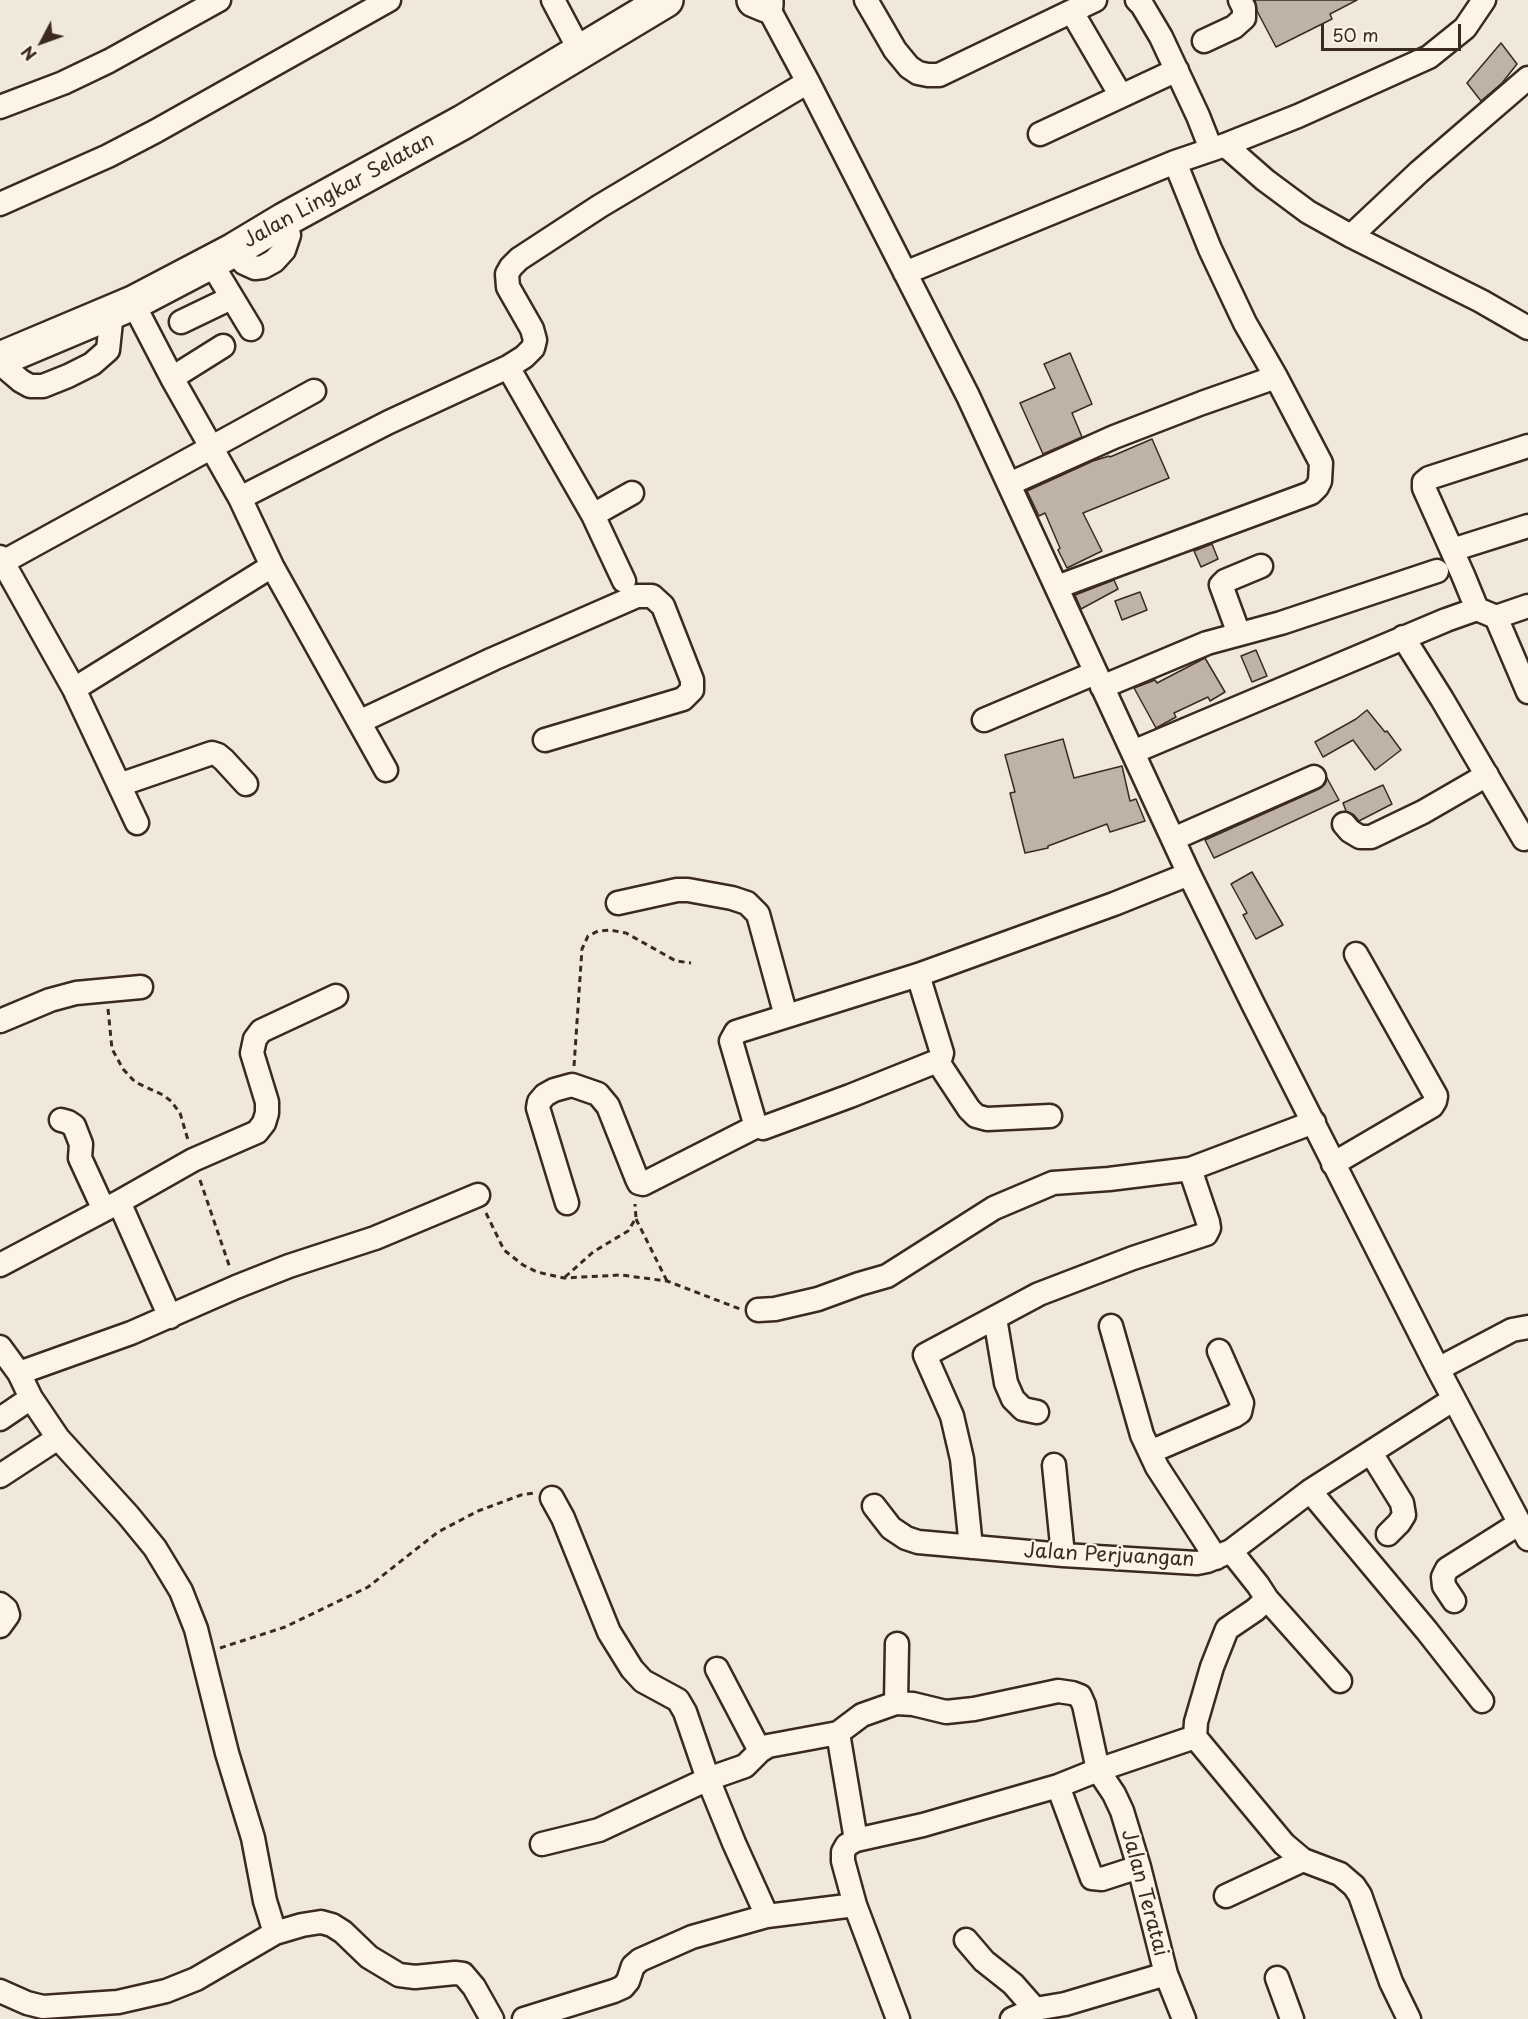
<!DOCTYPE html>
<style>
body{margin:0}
#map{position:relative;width:1528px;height:2019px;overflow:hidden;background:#f0e9d9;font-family:"Playpen Sans",sans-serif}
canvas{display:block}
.north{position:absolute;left:12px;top:12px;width:60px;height:60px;-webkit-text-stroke:4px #fcf5e5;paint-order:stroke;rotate:229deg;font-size:16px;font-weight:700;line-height:24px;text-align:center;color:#3b2a1e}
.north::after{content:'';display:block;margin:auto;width:21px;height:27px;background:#3b2a1e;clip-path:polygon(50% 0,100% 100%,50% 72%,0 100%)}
.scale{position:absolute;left:1321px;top:24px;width:140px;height:27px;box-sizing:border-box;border:3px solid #3b2a1e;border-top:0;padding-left:8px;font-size:18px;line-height:21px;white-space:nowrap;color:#3b2a1e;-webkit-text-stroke:4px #fcf5e5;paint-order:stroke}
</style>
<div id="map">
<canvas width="1528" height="2019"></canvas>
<div class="north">N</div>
<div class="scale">50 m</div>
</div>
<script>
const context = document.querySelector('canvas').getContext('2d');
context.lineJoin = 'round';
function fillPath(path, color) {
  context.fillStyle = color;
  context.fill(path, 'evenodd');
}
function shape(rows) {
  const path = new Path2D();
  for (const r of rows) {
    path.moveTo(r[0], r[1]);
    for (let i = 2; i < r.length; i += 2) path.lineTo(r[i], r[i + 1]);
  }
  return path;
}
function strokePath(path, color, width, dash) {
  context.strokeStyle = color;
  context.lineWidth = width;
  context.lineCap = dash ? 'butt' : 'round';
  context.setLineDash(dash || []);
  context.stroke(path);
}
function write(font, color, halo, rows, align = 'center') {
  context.font = font + ' "Playpen Sans",sans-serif';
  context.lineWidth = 4.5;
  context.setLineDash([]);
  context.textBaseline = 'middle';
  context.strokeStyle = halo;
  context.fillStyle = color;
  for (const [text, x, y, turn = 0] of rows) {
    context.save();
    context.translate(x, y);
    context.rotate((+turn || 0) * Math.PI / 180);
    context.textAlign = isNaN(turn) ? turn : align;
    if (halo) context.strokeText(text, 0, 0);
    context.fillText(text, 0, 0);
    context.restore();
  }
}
const building = shape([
 [1255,0,1357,0,1330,14,1332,19,1276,47,1257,11,1255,0],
 [1501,43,1517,64,1502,83,1481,101,1467,83,1501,43],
 [1070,353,1092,404,1072,413,1082,437,1043,454,1020,403,1055,388,1044,364,1070,353],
 [1152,439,1169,478,1083,513,1102,551,1067,568,1058,550,1060,548,1045,513,1039,516,1027,491,1093,461,1109,456,1110,457,1152,439],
 [1212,544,1218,559,1201,567,1194,551,1212,544],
 [1114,580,1118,589,1081,609,1075,595,1114,580],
 [1140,592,1147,610,1122,620,1115,601,1140,592],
 [1256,650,1267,676,1252,682,1241,656,1256,650],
 [1205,658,1225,692,1210,701,1208,697,1174,713,1176,717,1156,728,1134,688,1155,680,1157,683,1205,658],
 [1367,710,1385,732,1387,731,1401,750,1375,770,1353,740,1323,757,1315,742,1356,719,1367,710],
 [1063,739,1074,778,1122,766,1130,801,1136,799,1145,821,1110,832,1107,824,1048,846,1048,848,1025,853,1010,793,1015,792,1005,755,1063,739],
 [1327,778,1339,800,1214,858,1205,840,1319,789,1325,784,1327,778],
 [1383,785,1392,804,1359,821,1354,815,1346,811,1343,803,1383,785],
 [1252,872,1283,925,1256,939,1243,915,1247,913,1231,884,1252,872]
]);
fillPath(building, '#beb3a4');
strokePath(building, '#3b2a1e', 1.5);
const minor = shape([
 [553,0,580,51],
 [764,0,808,82,968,396,1189,874,1253,1004,1438,1369,1528,1539],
 [866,0,895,50,909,67,918,73,928,75,939,75,1095,0],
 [1137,0,1142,5,1161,37,1198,116,1211,149],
 [1072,12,1121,96],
 [1204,41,1234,27,1244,18,1244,8,1240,0],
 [0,107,63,83,109,61,219,0],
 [1040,134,1177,70],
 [1225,145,1298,116,1429,57,1465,28,1484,0],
 [0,204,108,156,156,131,389,0],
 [1351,236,1419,172,1528,78],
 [234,250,244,263,255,268,263,267,274,261,284,250,289,235,284,220],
 [209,263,219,276,251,329],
 [905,273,1175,162,1225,145,1265,180,1308,212,1351,236,1481,301,1528,328],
 [133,303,172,378,240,498,272,566,386,770],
 [181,322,231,298],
 [0,363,21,381,30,386,43,386,68,376,92,364,108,350,112,312],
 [508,367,593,515,624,581],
 [172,378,223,346],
 [1009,484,1114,437,1202,403,1276,377],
 [240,498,389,422,508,367,524,357,533,348,535,340,532,329,508,287,507,274,511,267,519,259,600,206,808,82],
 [593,515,632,493],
 [1452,550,1528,526],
 [0,557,74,689,137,823],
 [3,562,314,391],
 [1057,587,1311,493,1317,487,1320,481,1321,463,1276,377,1245,323,1210,249,1175,162],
 [1477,609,1463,575,1424,488,1424,482,1429,478,1528,446],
 [1496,617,1528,692],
 [1239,634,1221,585,1225,581,1261,566],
 [1403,637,1442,699,1524,839],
 [1102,687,1207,643,1281,623,1437,571],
 [74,689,272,566],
 [984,720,1095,673],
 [361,721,493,659,637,596,652,596,663,606,692,680,692,690,683,699,545,740],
 [1133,752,1446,620,1477,609,1496,617,1528,606],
 [119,785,212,753,218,755,224,760,246,784],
 [1344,824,1350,831,1360,837,1371,837,1423,812,1487,775],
 [1173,839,1314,777],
 [618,903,677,890,688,890,732,898,747,903,758,914,786,1016],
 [918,975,942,1053,940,1060,850,1096,763,1128,757,1126,754,1120,731,1041,736,1032,918,975,1114,904,1189,874],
 [0,1021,50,1000,76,993,141,987],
 [938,1062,969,1109,976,1116,987,1119,1050,1116],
 [61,1120,68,1122,74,1126,81,1144,80,1158,104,1210],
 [1333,1164,1432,1106,1435,1101,1436,1096,1356,954],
 [119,1202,193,1160,257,1132,264,1123,267,1113,267,1102,252,1053,255,1039,261,1031,336,996],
 [567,1203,538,1108,539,1102,545,1095,554,1090,572,1085,598,1094,608,1106,637,1179,639,1183,643,1184,757,1126],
 [0,1265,119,1202,170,1317],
 [758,1310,775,1309,818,1299,859,1284,887,1276,994,1208,1053,1183,1109,1179,1190,1169,1314,1122],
 [995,1318,1006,1383,1013,1399,1023,1409,1037,1412],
 [1111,1326,1142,1435,1150,1452,1157,1467,1216,1558],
 [0,1347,19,1373,131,1333,236,1287,289,1266,375,1238,478,1195],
 [1438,1369,1512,1330,1528,1327],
 [19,1373,31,1398,58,1438,128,1515,155,1548,181,1591,196,1629,227,1753,253,1838,265,1901,275,1933],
 [0,1419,31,1398],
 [1150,1452,1234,1416,1240,1412,1242,1403,1219,1351],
 [1371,1453,1402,1503,1404,1515,1399,1523,1388,1534],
 [1054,1465,1063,1555],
 [0,1476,58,1438],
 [1310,1491,1427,1631,1482,1701],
 [552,1498,563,1518,609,1632,632,1669,643,1681,678,1700,685,1712,708,1779,734,1843,767,1916],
 [874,1506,891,1528,906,1538,918,1542,1063,1555,1197,1563,1207,1561,1231,1551,1310,1491,1454,1399],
 [971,1547,962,1459,952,1416,925,1355,1039,1294,1133,1258,1206,1234,1209,1228,1208,1222,1190,1169],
 [1231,1551,1258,1585,1267,1599,1340,1681],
 [1267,1599,1255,1610,1227,1629,1212,1667,1196,1722,1195,1737,1284,1844,1303,1860,1340,1874,1354,1886,1360,1895,1391,1982,1409,2019],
 [1454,1601,1444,1586,1443,1577,1447,1569,1520,1523],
 [0,1604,6,1609,8,1615,0,1626],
 [717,1669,760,1751],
 [896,1703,897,1644],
 [838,1733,856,1840],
 [1058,1786,1092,1878,1102,1879,1139,1867],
 [542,1844,599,1830,708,1779,745,1766,760,1751,768,1746,838,1733,862,1715,896,1703,913,1704,946,1712,974,1709,1058,1691,1072,1693,1080,1696,1084,1705,1098,1770,1195,1737],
 [1226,1896,1303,1860],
 [966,1940,984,1961,1013,1984,1035,2009,1065,2004,1166,1974],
 [1277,1978,1292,2019],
 [0,1991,27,2003,43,2007,118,2002,166,1991,196,1979,275,1933,302,1925,321,1922,332,1925,343,1932,369,1957,399,1975,415,1977,455,1973,463,1974,474,1987,492,2019],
 [524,2019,614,1991,623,1987,628,1981,633,1966,640,1960,692,1937,767,1916,855,1905],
 [898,2019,855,1905,843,1861,843,1852,847,1845,856,1840,923,1825,1058,1786,1098,1770,1114,1794,1122,1811,1139,1867,1166,1974,1184,2019],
 [1012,2019,1035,2009]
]);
const highway = shape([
 [754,0,766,5,766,0],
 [0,359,133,303,234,250,284,220,463,122,666,0]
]);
strokePath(minor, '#3b2a1e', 27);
strokePath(highway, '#3b2a1e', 38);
strokePath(shape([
 [108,1009,112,1049,123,1069,135,1082,163,1095,171,1101,180,1113,188,1140],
 [574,1066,582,949,588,936,598,931,610,930,626,933,676,961,691,963],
 [200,1180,230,1268],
 [486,1213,504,1250,523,1265,537,1272,564,1278,621,1275,667,1281,740,1309],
 [636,1219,667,1281],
 [565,1277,593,1252,628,1231,636,1218,635,1204],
 [220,1648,285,1627,368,1587,438,1532,478,1511,521,1495,534,1493]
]), '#3b2a1e', 3, [6, 4.5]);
strokePath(minor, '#fcf5e5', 22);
strokePath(highway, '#fcf5e5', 33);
write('20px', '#3b2a1e', '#fcf5e5', [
 ["Jalan Lingkar Selatan",339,191,-29],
 ["Jalan Perjuangan",1109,1556,3],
 ["Jalan Teratai",1144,1893,75]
]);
</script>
